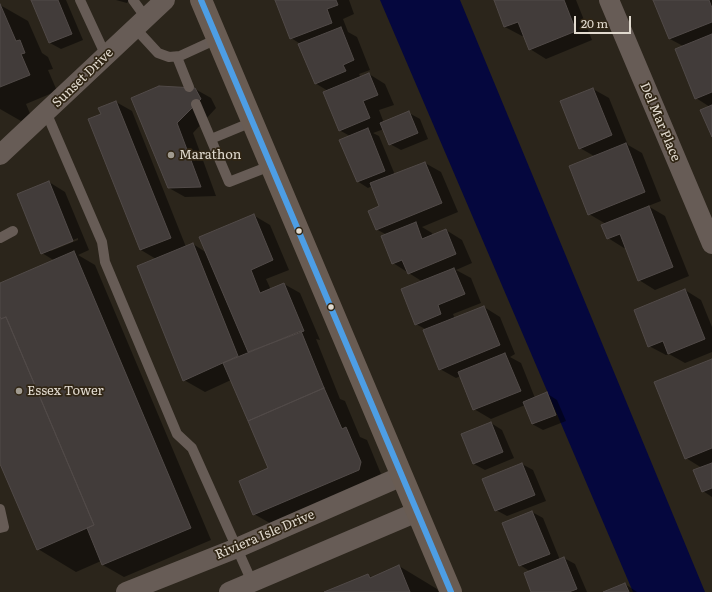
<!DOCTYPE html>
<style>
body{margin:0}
#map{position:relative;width:712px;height:592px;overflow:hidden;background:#2b251b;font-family:Literata,serif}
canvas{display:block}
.scale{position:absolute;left:574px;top:16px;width:57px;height:18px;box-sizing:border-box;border:2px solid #e1dacf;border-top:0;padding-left:5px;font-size:12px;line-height:14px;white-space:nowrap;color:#e1dacf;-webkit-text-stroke:3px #312615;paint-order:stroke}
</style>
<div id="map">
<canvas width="712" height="592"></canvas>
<div class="scale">20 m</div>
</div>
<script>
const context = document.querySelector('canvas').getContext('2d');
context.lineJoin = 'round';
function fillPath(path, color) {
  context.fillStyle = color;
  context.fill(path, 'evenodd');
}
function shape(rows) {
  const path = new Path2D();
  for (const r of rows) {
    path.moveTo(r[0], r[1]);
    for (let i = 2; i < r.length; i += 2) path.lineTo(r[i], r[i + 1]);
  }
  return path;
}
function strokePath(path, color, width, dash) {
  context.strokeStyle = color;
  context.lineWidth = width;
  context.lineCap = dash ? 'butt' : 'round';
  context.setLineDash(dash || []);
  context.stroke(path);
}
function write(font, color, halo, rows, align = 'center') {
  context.font = font + ' Literata,serif';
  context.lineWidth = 3.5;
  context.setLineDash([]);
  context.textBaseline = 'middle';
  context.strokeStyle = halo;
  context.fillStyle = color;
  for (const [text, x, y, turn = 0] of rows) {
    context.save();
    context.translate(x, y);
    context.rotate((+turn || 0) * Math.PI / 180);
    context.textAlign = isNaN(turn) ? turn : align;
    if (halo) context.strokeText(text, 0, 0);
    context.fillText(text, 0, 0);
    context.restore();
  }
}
fillPath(shape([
 [380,0,460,0,705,592,633,592]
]), '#05073e');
fillPath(shape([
 [32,0,66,0,83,40,61,49,50,43],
 [116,0,129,0,127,3],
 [277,0,349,0,354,14,343,19,348,32,357,37,370,70,359,74,361,78,369,74,385,84,394,105,379,110,384,123,409,113,420,119,428,139,401,150,390,144,384,129,373,133,379,136,395,175,425,163,441,172,458,212,422,227,432,233,433,236,446,230,462,240,472,263,456,270,471,278,481,303,453,314,455,319,484,307,500,317,515,354,510,357,521,363,535,398,546,393,557,400,566,421,543,430,532,424,525,405,491,419,474,409,461,376,456,378,440,369,427,330,416,324,423,282,393,263,387,235,376,229,381,207,372,186,368,188,357,181,350,136,339,130,328,91,315,83,299,43,291,38],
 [495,0,576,0,592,40,546,59,530,49,524,35,522,36,505,27],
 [654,0,712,0,712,135,710,107,696,98,683,46,670,39],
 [0,5,28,21,42,53,48,57,53,69,48,70,57,91,26,104,31,116,21,121,0,109],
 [195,89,211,98,216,108,193,133,216,196,185,197,169,188,132,99],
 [593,89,609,98,628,145,642,153,661,201,648,206,665,216,689,276,655,290,639,280,626,247,624,248,608,238,606,224,589,214,594,156,580,148],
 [116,102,132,111,186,247,193,244,207,253,253,215,270,225,289,270,266,279,271,290,284,284,300,293,320,340,316,339,340,399,345,401,360,437,367,440,381,474,275,526,254,514,270,469,231,380,205,392,184,380,156,259,141,250,102,115],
 [49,182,65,192,89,250,78,255,95,265,211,540,124,577,103,565,101,561,76,572,38,549,0,461,0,320,3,319,0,314,0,284,55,261,42,253],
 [78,238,78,240,51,251,51,249],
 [685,290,701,300,712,327,712,352,685,363,669,354,666,355,649,346],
 [712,360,712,497,703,491,702,468,686,458],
 [491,423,502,430,514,458,485,470,474,464,462,435],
 [522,464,533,470,546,501,507,516,496,510],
 [532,512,543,518,560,560,564,558,575,564,587,592,532,592,531,572,520,565],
 [399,566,437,589,439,592,327,592,368,575,373,578],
 [625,584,637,592,606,592]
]), '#0007');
const building = shape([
 [31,0,58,0,72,34,49,43,31,0],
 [275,0,336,0,338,5,327,9,332,23,290,39,275,0],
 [494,0,564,0,576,31,529,50,518,22,504,27,494,0],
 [653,0,709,0,712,8,712,22,669,39,653,0],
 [0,4,16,41,20,40,25,53,21,54,30,75,0,87,0,4],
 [341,27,354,60,343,65,346,71,315,84,298,44,341,27],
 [712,34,712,92,695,99,675,49,712,34],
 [369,73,378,95,363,101,370,118,339,131,323,92,369,73],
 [159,86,195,88,201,99,177,123,201,187,168,188,131,98,159,86],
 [593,88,612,135,579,149,560,101,593,88],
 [116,101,171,238,140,250,88,119,101,114,98,108,116,101],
 [712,105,712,137,700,110,712,105],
 [409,111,418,133,389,145,380,123,409,111],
 [368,128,385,171,357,182,339,140,368,128],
 [626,143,645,192,588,215,569,166,626,143],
 [425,162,442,203,376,230,368,211,379,206,370,183,425,162],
 [49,181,73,241,41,254,17,194,49,181],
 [649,206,673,267,638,281,620,234,607,239,601,225,649,206],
 [254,214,273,260,251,270,260,293,284,283,304,331,248,352,199,237,254,214],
 [416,222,422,239,446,229,456,254,408,274,402,260,392,264,381,236,416,222],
 [193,243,238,356,183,381,137,266,193,243],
 [74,251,191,528,102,565,87,528,94,525,6,317,1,319,0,316,0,283,74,251],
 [454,268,465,294,438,305,441,314,415,325,401,289,454,268],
 [685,289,705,339,668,354,663,341,648,347,634,310,685,289],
 [484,306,500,345,439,370,423,330,484,306],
 [6,317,94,525,37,550,0,464,0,319,6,317],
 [301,331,324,388,248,421,223,363,301,331],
 [505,353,521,391,473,410,458,372,505,353],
 [712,359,712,448,685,459,654,382,712,359],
 [324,388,342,429,346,427,361,462,359,470,253,515,239,481,268,468,248,421,324,388],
 [547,392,556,415,532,424,523,402,547,392],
 [491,422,503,452,473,464,461,434,491,422],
 [522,463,535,495,495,511,482,479,522,463],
 [712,463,712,488,702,492,693,470,712,463],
 [532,511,550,554,519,566,502,523,532,511],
 [564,557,577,589,569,592,531,592,524,573,564,557],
 [399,565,410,592,324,592,368,574,370,578,399,565],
 [625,583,629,592,603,592,625,583]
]);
fillPath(building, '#423c3a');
strokePath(building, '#514a48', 1);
strokePath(shape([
 [80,0,106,56],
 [133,0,146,18],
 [135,28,158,53,169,57,180,56,217,39],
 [177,57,189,87],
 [196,104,229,182,270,166],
 [46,112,102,242,105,262,177,434,192,448,252,582],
 [211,139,252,122],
 [0,238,13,231],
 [0,509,4,527,0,528]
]), '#675c56', 10);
strokePath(shape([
 [609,0,712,244],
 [0,155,165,0],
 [126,592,237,548,402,476],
 [229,592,417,512]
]), '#675c56', 20);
strokePath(shape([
 [201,0,451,592]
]), '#695c53', 22);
strokePath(shape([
 [201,0,451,592]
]), '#4d9ee5', 6);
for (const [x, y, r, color] of [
 [171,155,4,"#a19b90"],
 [299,231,3.5,"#e1dacf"],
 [331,307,3.5,"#e1dacf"],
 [19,391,4,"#a19b90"]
]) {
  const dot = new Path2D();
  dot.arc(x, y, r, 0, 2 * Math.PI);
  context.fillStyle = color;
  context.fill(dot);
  strokePath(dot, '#312615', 1.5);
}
write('13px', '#e1dacf', '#312615', [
 ["Sunset Drive",83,78,-44],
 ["Del Mar Place",660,122,67],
 ["Riviera Isle Drive",265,535,-23]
]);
write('13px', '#e1dacf', '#312615', [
 ["Marathon",179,155],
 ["Essex Tower",27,391]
], 'left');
</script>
